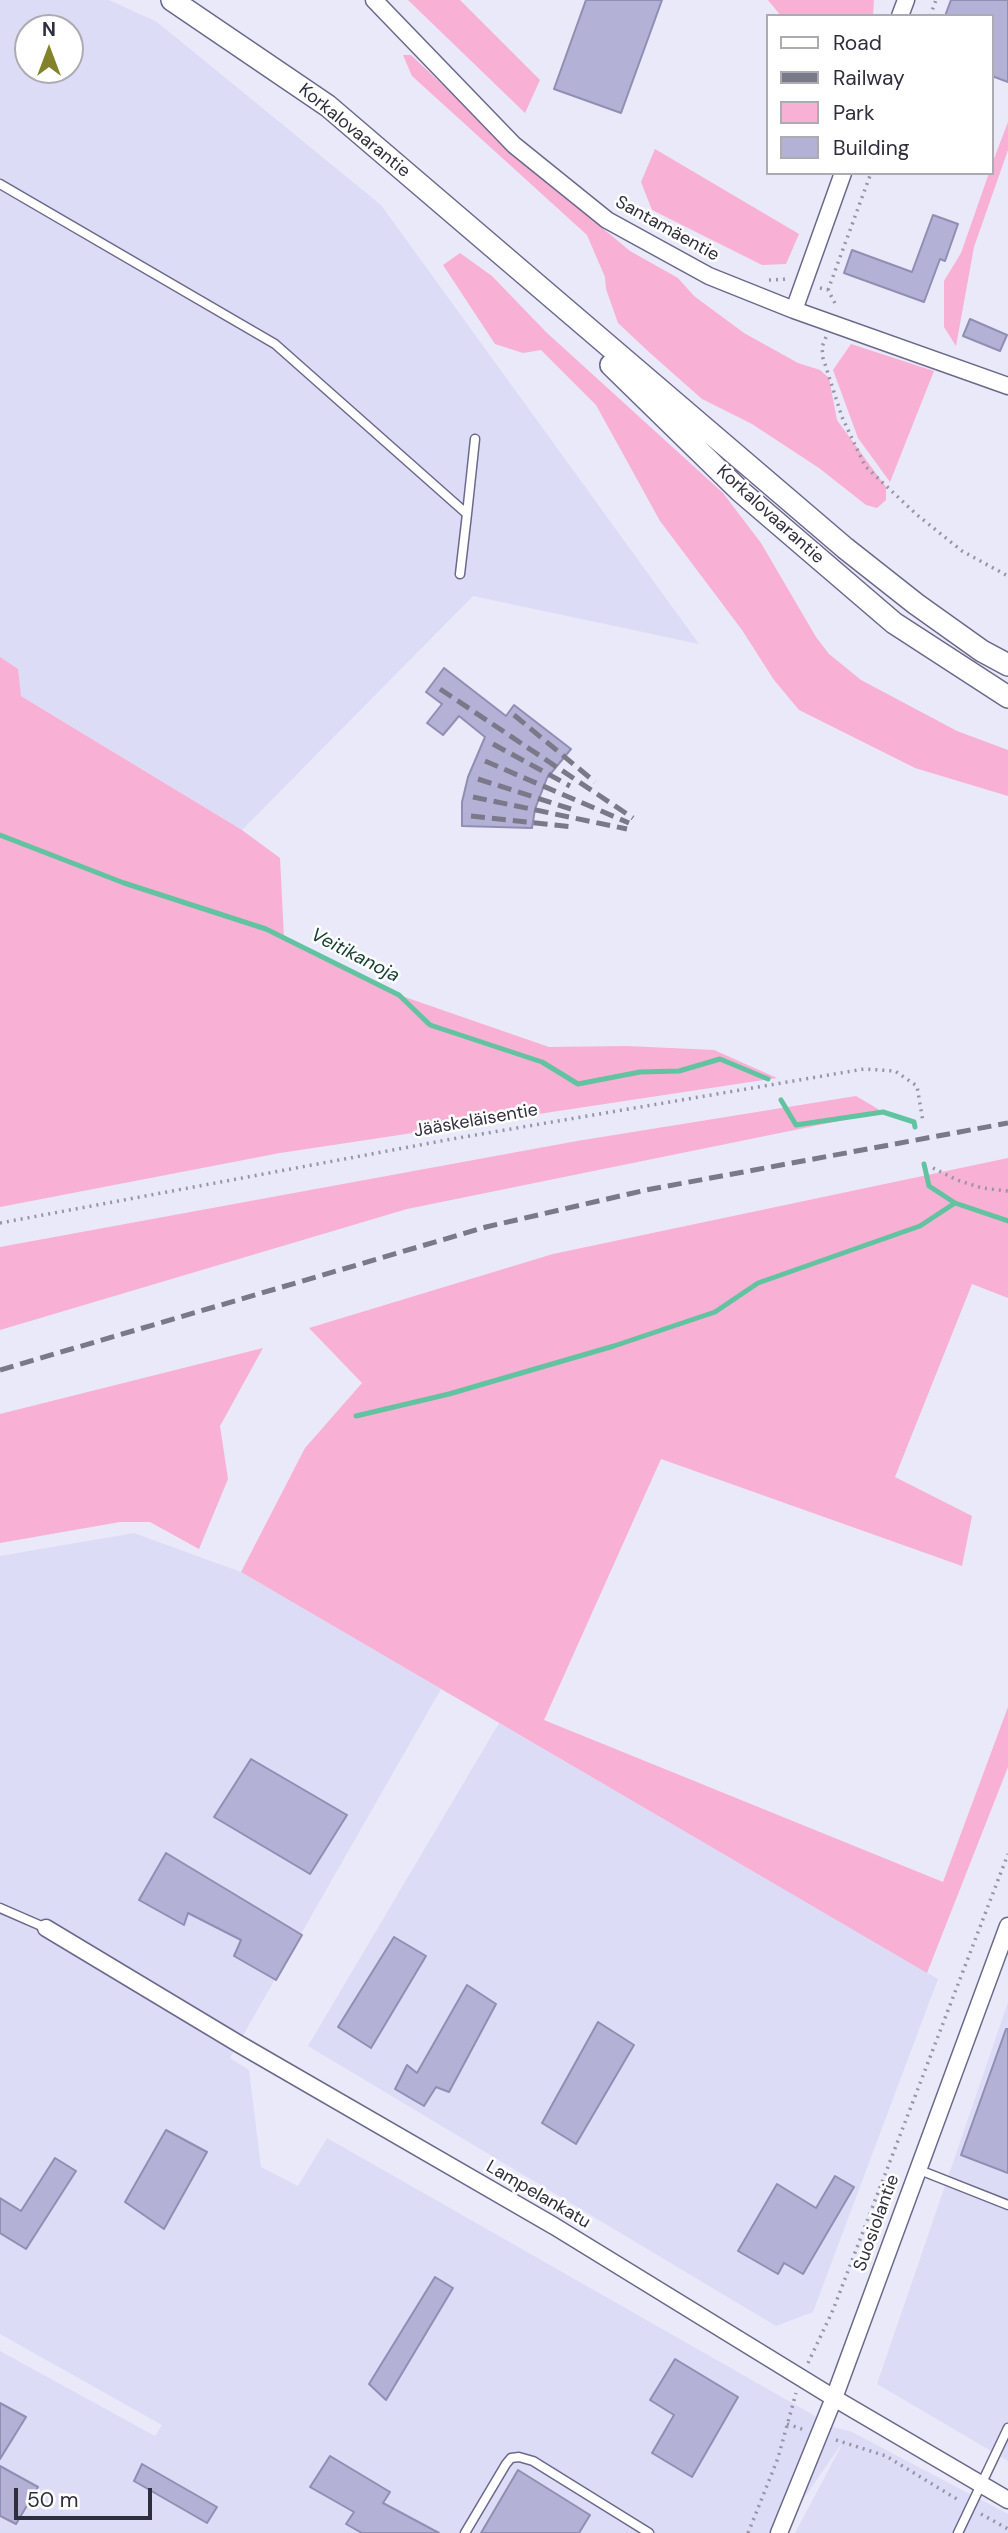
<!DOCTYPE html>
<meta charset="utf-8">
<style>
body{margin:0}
#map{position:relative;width:1008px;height:2533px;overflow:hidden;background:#e9e9f9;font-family:"DM Sans",sans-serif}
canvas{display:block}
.legend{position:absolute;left:766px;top:14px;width:228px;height:161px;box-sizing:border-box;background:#fff;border:2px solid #acabb1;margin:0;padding:9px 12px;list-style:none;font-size:21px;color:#2f2e3d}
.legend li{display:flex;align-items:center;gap:14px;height:35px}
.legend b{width:35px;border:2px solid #acabb1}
.north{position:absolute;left:14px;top:14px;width:70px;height:70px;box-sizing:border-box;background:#fff;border:2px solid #acabb1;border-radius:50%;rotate:0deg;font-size:19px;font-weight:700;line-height:28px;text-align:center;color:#2f2e3d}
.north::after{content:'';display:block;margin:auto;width:24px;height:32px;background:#838129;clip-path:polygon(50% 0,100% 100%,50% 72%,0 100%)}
.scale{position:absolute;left:14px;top:2488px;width:138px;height:32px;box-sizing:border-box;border:4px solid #2f2e3d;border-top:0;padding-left:9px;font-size:21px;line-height:24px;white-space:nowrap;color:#2f2e3d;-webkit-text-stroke:5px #fff;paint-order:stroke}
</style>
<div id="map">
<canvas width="1008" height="2533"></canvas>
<ul class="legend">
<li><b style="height:9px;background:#fff"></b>Road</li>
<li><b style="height:9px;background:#7a7989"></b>Railway</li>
<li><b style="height:19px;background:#f9b0d5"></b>Park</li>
<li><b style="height:19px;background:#b3b1d6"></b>Building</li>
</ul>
<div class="north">N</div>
<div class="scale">50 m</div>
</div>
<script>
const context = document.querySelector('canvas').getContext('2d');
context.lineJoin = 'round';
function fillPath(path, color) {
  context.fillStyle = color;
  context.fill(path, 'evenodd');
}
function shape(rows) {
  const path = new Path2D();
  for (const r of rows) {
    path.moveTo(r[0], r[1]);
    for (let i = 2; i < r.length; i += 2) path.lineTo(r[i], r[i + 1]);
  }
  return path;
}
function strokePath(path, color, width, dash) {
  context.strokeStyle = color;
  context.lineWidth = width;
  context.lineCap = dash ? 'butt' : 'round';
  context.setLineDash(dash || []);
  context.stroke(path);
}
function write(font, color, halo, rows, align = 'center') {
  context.font = font + ' "DM Sans",sans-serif';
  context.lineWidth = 5;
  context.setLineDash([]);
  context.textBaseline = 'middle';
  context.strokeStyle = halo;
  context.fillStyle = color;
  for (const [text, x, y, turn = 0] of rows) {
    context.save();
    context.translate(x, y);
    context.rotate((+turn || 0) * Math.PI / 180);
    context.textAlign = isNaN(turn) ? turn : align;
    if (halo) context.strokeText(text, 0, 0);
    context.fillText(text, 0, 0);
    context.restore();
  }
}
fillPath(shape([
 [0,0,109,0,157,22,381,205,699,644,473,596,242,830,0,683],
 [28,28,70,28,70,70,28,70],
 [134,1533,241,1572,441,1689,230,2058,249,2070,261,2167,298,2186,327,2138,836,2428,850,2431,1008,2514,1008,2533,795,2533,845,2439,780,2533,0,2533,0,2351,155,2436,162,2425,0,2334,0,1556],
 [499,1723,938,1979,813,2312,776,2326,308,2046],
 [1008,2002,1008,2461,877,2384]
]), '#dddcf7');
fillPath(shape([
 [408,0,460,0,540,80,525,113],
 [768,0,874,0,873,16,781,16],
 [403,55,411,55,541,177,630,251,678,278,694,296,744,333,798,363,820,370,829,378,837,420,886,487,886,500,877,508,866,505,819,468,752,424,702,399,650,353,618,323,606,289,605,277,587,235,412,76],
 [1008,122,1008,150,974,247,956,346,944,327,944,281,961,253,989,173,992,173,992,164],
 [655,149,799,234,786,264,762,265,652,210,641,182],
 [460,253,492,276,546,332,723,493,761,543,816,637,829,654,861,680,957,731,1008,750,1008,796,915,768,799,710,774,680,742,630,660,521,596,405,541,350,523,353,495,344,443,265],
 [851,344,934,371,890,482,858,438,833,370],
 [0,657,18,669,21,696,242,830,280,858,284,938,399,995,549,1047,627,1046,714,1050,777,1078,280,1153,0,1207],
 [856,1096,883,1112,407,1209,0,1330,0,1247,577,1141],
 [1008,1158,1008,1298,972,1284,895,1477,972,1516,962,1566,661,1459,544,1720,943,1882,1008,1707,1008,1767,927,1973,241,1572,305,1448,362,1383,309,1328,553,1254],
 [263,1348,220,1426,228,1479,199,1549,150,1522,120,1522,0,1543,0,1414]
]), '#f9b0d5');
strokePath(shape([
 [0,835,124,883,266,929,399,995,430,1025,542,1062,578,1084,640,1072,679,1071,720,1059,768,1079],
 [781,1100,796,1125,883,1112,914,1122,915,1127],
 [924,1164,929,1186,955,1203,1008,1221],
 [356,1416,449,1394,614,1346,715,1312,758,1283,920,1226,955,1203]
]), '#61c3a0', 5);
const building = shape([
 [586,0,662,0,621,113,554,89,586,0],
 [951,0,1008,0,1008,82,992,76,992,16,945,16,951,0],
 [933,215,958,224,945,261,940,259,924,302,844,273,852,250,912,272,933,215],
 [970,319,1007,335,1000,351,963,336,970,319],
 [444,668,506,716,514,705,571,749,547,778,535,809,532,828,462,826,462,802,468,777,485,737,459,716,443,735,427,723,442,704,426,692,444,668],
 [251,1759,347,1815,310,1874,214,1817,251,1759],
 [166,1853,302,1935,276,1980,234,1956,241,1940,188,1913,184,1925,139,1900,166,1853],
 [394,1937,426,1956,371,2048,338,2027,394,1937],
 [467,1985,496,2004,449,2092,436,2087,424,2106,395,2089,407,2065,417,2073,467,1985],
 [598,2022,634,2045,576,2144,542,2123,598,2022],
 [1006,2029,1008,2029,1008,2173,961,2155,1006,2029],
 [166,2130,207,2152,164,2229,125,2202,166,2130],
 [55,2158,76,2171,26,2249,0,2233,0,2198,21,2211,55,2158],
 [835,2176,854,2187,803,2274,784,2263,778,2274,738,2251,777,2184,816,2208,835,2176],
 [435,2277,453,2288,386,2400,369,2384,435,2277],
 [675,2359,738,2397,692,2477,652,2453,674,2415,650,2400,675,2359],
 [0,2403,26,2417,0,2459,0,2403],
 [330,2456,390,2492,383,2503,439,2533,362,2533,346,2524,354,2512,310,2487,330,2456],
 [142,2464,217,2507,207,2523,134,2481,142,2464],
 [0,2466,38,2487,16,2524,0,2516,0,2466],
 [518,2470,590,2515,579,2533,481,2533,518,2470]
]);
fillPath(building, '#b3b1d6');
strokePath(building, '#908eb2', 2);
const service = shape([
 [0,184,275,344,467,514,460,574],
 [467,514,475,439],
 [0,1908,46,1928],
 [917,2169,1008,2205],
 [465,2533,506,2464,511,2458,519,2457,533,2461,649,2533],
 [958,2533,1008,2428]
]);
const minor = shape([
 [374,0,514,145,607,220,709,276,794,310,1008,386],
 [900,16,906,0],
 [794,310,843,173],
 [46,1928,239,2044,554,2226,834,2398,1008,2500],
 [779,2533,834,2398,1008,1926]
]);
const tertiary = shape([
 [172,0,328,106,845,548,916,604,982,651,1008,665],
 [611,365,740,491,894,623,1008,697]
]);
strokePath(service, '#6b698b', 11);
strokePath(minor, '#6b698b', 19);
strokePath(tertiary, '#6b698b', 24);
strokePath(shape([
 [930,16,936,0],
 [769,280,789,279],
 [820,288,828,290,837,307],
 [828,290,871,173],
 [826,337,822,347,823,358,842,417,865,466,916,514,962,551,1008,576],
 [933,1168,957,1180,982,1188,1008,1191],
 [0,1223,452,1139,864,1069,895,1071,917,1086,923,1122],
 [808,2363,833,2310,1008,1854],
 [787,2424,805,2430],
 [836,2440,886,2456,960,2501],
 [981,2514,1008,2529],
 [748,2533,778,2458,796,2393]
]), '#9595a4', 3.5, [2, 5]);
strokePath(service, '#fff', 8);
strokePath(minor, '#fff', 16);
strokePath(tertiary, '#fff', 21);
strokePath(shape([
 [440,689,633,818],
 [514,715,595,782],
 [493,744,570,786],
 [485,761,629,823],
 [478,779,571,809],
 [473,797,627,829],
 [471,816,574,827],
 [0,1370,486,1227,646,1190,1008,1123]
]), '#7a7989', 5, [14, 7]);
write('18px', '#2f2e3d', '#fff', [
 ["Korkalovaarantie",354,131,39],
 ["Santamäentie",667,229,29],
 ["Korkalovaarantie",770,515,42],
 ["Jääskeläisentie",476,1121,-10],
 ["Lampelankatu",538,2195,30],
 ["Suosiolantie",877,2223,-70]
]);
write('italic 19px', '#133e30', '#fff', [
 ["Veitikanoja",355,956,27]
]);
</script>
